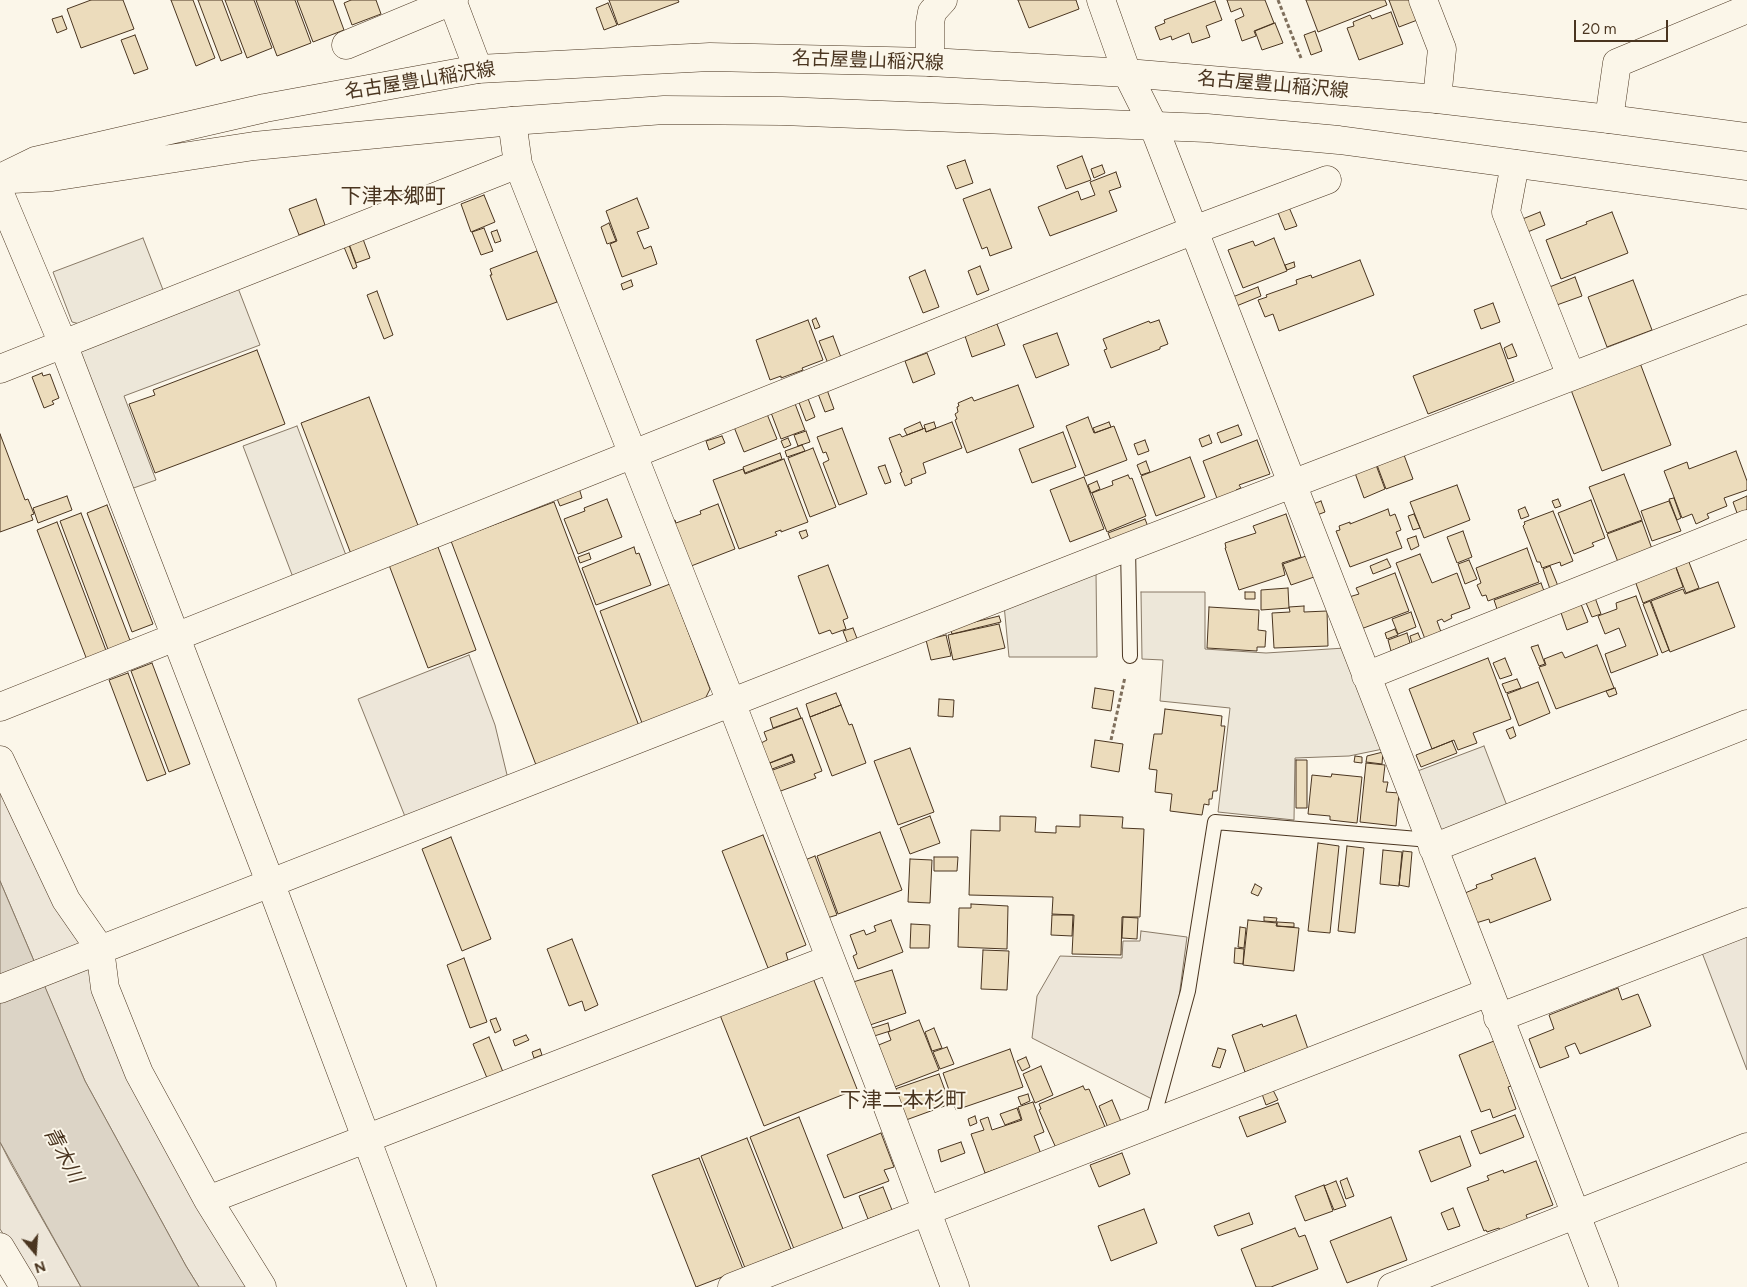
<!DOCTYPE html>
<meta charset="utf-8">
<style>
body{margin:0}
#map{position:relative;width:1747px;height:1287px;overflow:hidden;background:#fbf6e9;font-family:Figtree,sans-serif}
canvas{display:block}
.north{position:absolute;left:10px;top:1227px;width:50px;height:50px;-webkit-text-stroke:4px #fbf6e9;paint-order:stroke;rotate:162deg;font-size:14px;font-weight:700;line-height:20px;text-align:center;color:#4a3520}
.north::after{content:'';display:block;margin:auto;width:18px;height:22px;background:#4a3520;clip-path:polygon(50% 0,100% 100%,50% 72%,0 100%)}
.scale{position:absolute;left:1574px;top:20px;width:94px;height:22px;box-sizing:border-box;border:2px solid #4a3520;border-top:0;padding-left:6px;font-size:15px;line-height:18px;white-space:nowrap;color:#4a3520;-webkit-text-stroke:4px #fbf6e9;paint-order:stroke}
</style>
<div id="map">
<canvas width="1747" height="1287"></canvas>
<div class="north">N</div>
<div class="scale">20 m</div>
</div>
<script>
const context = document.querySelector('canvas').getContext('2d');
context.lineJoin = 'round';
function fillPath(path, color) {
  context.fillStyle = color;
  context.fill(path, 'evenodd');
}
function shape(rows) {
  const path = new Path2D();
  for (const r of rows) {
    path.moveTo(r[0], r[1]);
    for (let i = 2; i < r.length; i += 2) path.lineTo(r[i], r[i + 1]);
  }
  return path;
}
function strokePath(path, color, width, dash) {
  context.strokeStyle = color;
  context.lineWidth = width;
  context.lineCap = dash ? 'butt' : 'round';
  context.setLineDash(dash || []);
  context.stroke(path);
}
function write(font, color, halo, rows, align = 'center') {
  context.font = font + ' Figtree,"Noto Sans JP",sans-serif';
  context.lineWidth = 4;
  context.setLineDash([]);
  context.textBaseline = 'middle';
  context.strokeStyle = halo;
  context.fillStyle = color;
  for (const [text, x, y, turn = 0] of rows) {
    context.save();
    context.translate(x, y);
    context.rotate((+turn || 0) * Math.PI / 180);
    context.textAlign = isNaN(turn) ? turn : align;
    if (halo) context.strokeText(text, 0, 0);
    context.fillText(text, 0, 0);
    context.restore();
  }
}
const green = shape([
 [469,655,495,725,508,779,406,819,358,699,469,655],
 [0,778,84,942,34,961,0,881,0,778],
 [1141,931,1187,937,1179,997,1152,1099,1032,1038,1037,996,1060,956,1122,958,1123,941,1140,941,1141,931],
 [1747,932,1747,1070,1701,950,1747,932],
 [94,964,249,1287,199,1287,186,1266,85,1081,43,983,94,964],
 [0,1142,11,1164,81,1287,37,1287,0,1229,0,1142]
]);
fillPath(green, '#ede6d9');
strokePath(green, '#887966', 1);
const parking = shape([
 [143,238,165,295,84,325,72,322,53,272,143,238],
 [238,288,260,345,124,396,156,480,128,490,78,357,82,347,238,288],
 [297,426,347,558,294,580,243,446,297,426],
 [1096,571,1097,657,1009,657,1004,605,1096,571],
 [1141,592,1205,592,1205,649,1266,653,1345,648,1383,749,1349,756,1295,758,1294,820,1218,812,1230,708,1160,701,1163,660,1142,659,1141,592],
 [1484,746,1509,811,1450,833,1436,828,1415,772,1484,746]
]);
fillPath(parking, '#ede7d9');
strokePath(parking, '#887966', 1);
const water = shape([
 [0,881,85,1081,186,1266,199,1287,81,1287,0,1142,0,881]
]);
fillPath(water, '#dcd4c6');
strokePath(water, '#887966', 1);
const building = shape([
 [91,0,123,0,134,29,81,48,67,9,91,0],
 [171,0,193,0,215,58,196,66,171,0],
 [198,0,222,0,242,53,221,61,198,0],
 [225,0,254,0,272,48,247,58,225,0],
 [256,0,295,0,311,43,277,56,256,0],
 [297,0,333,0,344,30,313,42,297,0],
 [351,0,376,0,381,14,352,25,344,3,351,0],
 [609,0,678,0,679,2,618,25,609,0],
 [1018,0,1076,0,1079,9,1029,28,1018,0],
 [1227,0,1265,0,1274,23,1254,31,1256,36,1242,41,1235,20,1244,16,1241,8,1231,12,1227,0],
 [1306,0,1385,0,1387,5,1318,32,1306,0],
 [1389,0,1412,0,1420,19,1399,27,1389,0],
 [1215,1,1222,20,1206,26,1210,37,1192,43,1189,33,1172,40,1171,36,1160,40,1155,27,1165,23,1164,20,1215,1],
 [608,3,617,25,604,30,596,8,608,3],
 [1391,12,1403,44,1359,60,1347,28,1354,26,1353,22,1370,15,1372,19,1391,12],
 [62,16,67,29,57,33,52,19,62,16],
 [1275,23,1283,43,1262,50,1255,31,1275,23],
 [1315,31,1322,51,1311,55,1304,35,1315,31],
 [135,35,148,69,134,74,121,40,135,35],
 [1082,156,1091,180,1066,189,1057,166,1082,156],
 [965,160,973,183,956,189,947,166,965,160],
 [1102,165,1105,173,1094,178,1091,169,1102,165],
 [1116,172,1121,187,1109,191,1117,211,1050,236,1038,207,1078,191,1081,200,1095,195,1090,182,1116,172],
 [990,189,1012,248,990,256,987,247,982,249,963,199,990,189],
 [484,195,495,222,471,232,461,204,484,195],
 [637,198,649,228,637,232,644,249,651,246,657,264,622,277,610,244,617,241,606,211,637,198],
 [316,199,325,225,299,235,289,209,316,199],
 [1288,205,1297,226,1285,230,1277,210,1288,205],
 [1540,212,1545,225,1525,233,1520,220,1540,212],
 [1612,212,1628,253,1561,279,1546,240,1587,224,1586,222,1612,212],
 [609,223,616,241,607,244,601,227,609,223],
 [484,228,493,251,481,255,472,232,484,228],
 [497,230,501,241,495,243,491,232,497,230],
 [1274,238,1287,271,1243,288,1228,250,1253,241,1255,246,1274,238],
 [363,239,370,258,356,263,349,244,363,239],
 [349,245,357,267,353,269,344,247,349,245],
 [537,251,557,302,507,320,490,275,492,275,490,269,537,251],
 [1360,260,1374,295,1279,331,1273,314,1265,317,1258,300,1267,297,1266,295,1297,284,1296,280,1311,275,1312,278,1360,260],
 [1294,262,1295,267,1287,270,1285,265,1294,262],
 [980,266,989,290,977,295,968,271,980,266],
 [925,270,939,307,923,313,909,277,925,270],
 [1575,277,1582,296,1554,306,1547,288,1575,277],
 [631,280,633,286,623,290,621,284,631,280],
 [1633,280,1652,330,1607,347,1588,297,1633,280],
 [1258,287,1261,296,1234,307,1230,298,1258,287],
 [377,291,393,335,384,339,367,295,377,291],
 [1493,303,1500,322,1481,329,1474,310,1493,303],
 [816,318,820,327,815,329,812,320,816,318],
 [808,320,823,360,802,368,803,370,781,378,781,376,770,380,756,340,808,320],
 [1159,320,1168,344,1160,347,1160,349,1111,368,1104,350,1107,349,1103,339,1149,321,1150,323,1159,320],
 [997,324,1005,345,972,357,965,336,997,324],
 [1057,333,1069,365,1036,378,1023,345,1057,333],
 [833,336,842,360,829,366,819,341,833,336],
 [1500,343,1514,381,1428,414,1413,376,1500,343],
 [1512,344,1517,356,1508,359,1504,348,1512,344],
 [257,350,285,424,155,473,129,404,155,395,153,390,257,350],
 [927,353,935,374,913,383,905,361,927,353],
 [1640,363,1671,445,1602,471,1571,390,1640,363],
 [42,373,43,376,50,374,59,398,52,401,54,404,44,408,32,377,42,373],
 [1018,385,1034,427,967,453,955,420,957,419,955,414,958,412,957,407,959,406,958,403,972,397,974,401,1018,385],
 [826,387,834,409,825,412,817,391,826,387],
 [807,396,815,417,806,421,798,400,807,396],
 [369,397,419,528,351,554,301,423,369,397],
 [794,401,805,430,781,439,770,410,794,401],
 [767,414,777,439,744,452,734,427,767,414],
 [1088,417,1094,433,1114,426,1127,460,1085,476,1066,426,1088,417],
 [920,422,923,429,907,435,904,429,920,422],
 [934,422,936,428,926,432,924,425,934,422],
 [952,422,962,448,923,463,926,473,911,479,912,483,905,486,900,473,902,472,889,438,900,434,902,437,925,428,926,432,952,422],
 [1109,422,1111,427,1095,433,1093,428,1109,422],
 [1238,425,1242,435,1221,443,1217,433,1238,425],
 [842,428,867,494,839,505,823,463,829,460,826,452,823,453,817,437,842,428],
 [806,431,810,442,798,446,794,435,806,431],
 [1063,432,1076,467,1032,483,1019,449,1063,432],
 [0,434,25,500,28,499,34,514,31,515,33,520,0,532,0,434],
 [1209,435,1212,443,1202,447,1199,439,1209,435],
 [722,436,725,443,709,450,706,441,722,436],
 [788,438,791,445,784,448,781,441,788,438],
 [1145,440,1149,451,1138,455,1134,444,1145,440],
 [1257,440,1270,474,1239,485,1241,488,1236,490,1238,493,1218,501,1203,461,1257,440],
 [802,445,805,451,787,457,785,451,802,445],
 [813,448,836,507,810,517,788,458,813,448],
 [1736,451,1747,481,1747,490,1724,498,1727,506,1707,514,1709,518,1696,524,1692,514,1682,518,1664,471,1687,462,1689,469,1736,451],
 [780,453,782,459,745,473,743,467,780,453],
 [1404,455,1413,479,1386,489,1377,465,1404,455],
 [1190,457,1205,497,1156,516,1141,476,1190,457],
 [784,459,808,522,781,532,781,530,775,532,777,535,739,549,713,480,743,469,745,474,784,459],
 [1146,461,1150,472,1141,475,1137,465,1146,461],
 [885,465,891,482,885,484,878,467,885,465],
 [1376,465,1385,489,1364,498,1355,473,1376,465],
 [1624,474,1642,520,1607,533,1589,487,1624,474],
 [1128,475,1130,479,1132,478,1146,516,1107,532,1092,493,1113,485,1112,481,1128,475],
 [1084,477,1104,529,1070,542,1050,490,1084,477],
 [1097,481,1100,489,1091,493,1088,485,1097,481],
 [1457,485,1470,520,1424,538,1410,502,1457,485],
 [579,488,582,498,560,506,556,496,579,488],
 [67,496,72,510,38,523,33,508,67,496],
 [1747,496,1747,510,1737,513,1733,502,1747,496],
 [1674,498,1681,518,1677,520,1669,499,1674,498],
 [607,499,622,537,578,554,564,519,585,511,584,508,607,499],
 [1558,499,1561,506,1555,508,1552,501,1558,499],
 [1591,500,1605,538,1592,543,1594,546,1574,554,1558,513,1591,500],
 [1321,501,1325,512,1317,515,1313,504,1321,501],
 [1669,501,1681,531,1652,541,1641,511,1669,501],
 [554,502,639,726,536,765,451,541,554,502],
 [718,504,735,549,686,568,668,522,675,520,676,523,701,514,700,511,718,504],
 [107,505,153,624,132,632,87,513,107,505],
 [1525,507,1529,516,1521,519,1518,510,1525,507],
 [1388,509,1390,516,1395,514,1401,530,1396,532,1402,548,1350,567,1336,531,1340,530,1339,526,1350,522,1350,524,1388,509],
 [1553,511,1573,561,1561,566,1560,562,1542,568,1540,562,1537,562,1523,526,1525,524,1524,522,1553,511],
 [81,513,131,643,109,652,60,521,81,513],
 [1286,514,1301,557,1282,563,1285,575,1239,590,1225,548,1226,548,1225,543,1256,533,1253,526,1286,514],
 [1414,514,1420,528,1413,530,1408,516,1414,514],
 [1145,519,1149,529,1112,543,1108,533,1145,519],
 [1642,521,1652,549,1618,562,1607,534,1642,521],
 [57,522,107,653,87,660,37,530,57,522],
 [806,530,808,536,802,539,799,532,806,530],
 [1463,531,1472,557,1457,563,1447,537,1463,531],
 [1416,536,1419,546,1411,550,1407,539,1416,536],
 [438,547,476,650,428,668,389,565,438,547],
 [634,547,636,554,639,553,651,585,596,605,582,568,634,547],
 [1527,548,1539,582,1488,601,1486,595,1482,596,1477,585,1481,583,1476,568,1527,548],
 [589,553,591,559,580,563,578,557,589,553],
 [1420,554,1432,583,1457,573,1470,608,1451,615,1452,618,1444,622,1442,619,1437,621,1441,632,1425,639,1396,563,1420,554],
 [1306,556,1314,577,1291,585,1283,564,1306,556],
 [1687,557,1699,588,1686,593,1674,562,1687,557],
 [1387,559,1391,567,1373,574,1370,566,1387,559],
 [1469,560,1477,579,1465,584,1458,564,1469,560],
 [1674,562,1683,587,1643,603,1634,578,1674,562],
 [828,565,848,618,843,620,846,629,832,634,830,630,819,634,798,576,828,565],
 [1550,566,1558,586,1550,589,1543,569,1550,566],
 [1395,573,1409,611,1361,629,1349,597,1359,594,1356,588,1395,573],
 [1718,582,1735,627,1670,652,1651,601,1683,589,1685,594,1718,582],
 [1541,583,1544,591,1497,609,1494,600,1541,583],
 [670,584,710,689,705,699,642,723,600,611,670,584],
 [1288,588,1289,608,1261,610,1261,590,1288,588],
 [1245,592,1255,592,1255,599,1245,599,1245,592],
 [1594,595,1601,614,1592,617,1584,598,1594,595],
 [1636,596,1658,655,1611,673,1605,654,1626,646,1619,628,1605,634,1598,616,1617,609,1616,603,1636,596],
 [1579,599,1588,622,1567,630,1559,607,1579,599],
 [1650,601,1669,650,1662,653,1643,604,1650,601],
 [1304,606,1304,612,1327,611,1328,646,1274,648,1272,613,1290,612,1289,607,1304,606],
 [1209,607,1259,610,1258,630,1266,631,1265,647,1257,647,1257,651,1207,648,1209,607],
 [1411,612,1416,627,1398,634,1392,619,1411,612],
 [999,616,1001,622,952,634,950,628,999,616],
 [999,624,1005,648,953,660,948,635,999,624],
 [853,628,858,641,848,644,843,631,853,628],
 [1395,629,1398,635,1387,639,1385,633,1395,629],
 [1407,633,1410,643,1391,651,1388,640,1407,633],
 [1418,633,1421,640,1412,643,1410,636,1418,633],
 [946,635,951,656,931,660,926,640,946,635],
 [1538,645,1545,664,1539,666,1531,647,1538,645],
 [1597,645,1614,688,1556,709,1539,667,1546,665,1544,659,1562,652,1565,658,1597,645],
 [1488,658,1511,719,1473,733,1477,743,1458,750,1454,740,1432,749,1409,689,1488,658],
 [1505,658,1512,675,1500,679,1493,663,1505,658],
 [152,663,190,764,169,772,131,671,152,663],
 [128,673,166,774,147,781,109,680,128,673],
 [1517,679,1521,688,1506,693,1502,684,1517,679],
 [1538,682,1550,713,1519,726,1507,694,1538,682],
 [1095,688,1114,691,1111,711,1092,708,1095,688],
 [1615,688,1617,694,1609,697,1606,691,1615,688],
 [836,693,841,705,810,717,806,704,836,693],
 [939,699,954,700,953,717,938,716,939,699],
 [841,705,849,725,852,724,866,763,832,776,810,717,841,705],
 [797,708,801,718,773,728,770,718,797,708],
 [1165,709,1222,716,1221,726,1225,726,1217,791,1213,791,1212,799,1209,799,1209,805,1204,804,1202,815,1170,811,1172,794,1155,792,1157,770,1149,769,1154,734,1162,734,1165,709],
 [802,718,822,771,814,774,816,778,778,792,770,771,795,762,792,754,767,764,761,743,767,740,764,732,802,718],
 [1513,727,1516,736,1510,739,1506,730,1513,727],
 [1095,740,1123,744,1119,772,1091,767,1095,740],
 [1452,741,1457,753,1421,767,1416,755,1452,741],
 [910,748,934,812,898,825,874,761,910,748],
 [1383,752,1382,764,1366,762,1367,756,1383,752],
 [792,755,794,761,772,769,770,763,792,755],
 [1355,756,1362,757,1362,763,1354,762,1355,756],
 [1296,760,1307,760,1307,808,1296,808,1296,760],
 [1366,763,1385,765,1383,782,1388,782,1386,792,1399,793,1396,826,1360,822,1366,763],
 [1332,774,1362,777,1357,823,1330,820,1330,816,1308,814,1312,775,1331,777,1332,774],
 [1080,815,1123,817,1122,828,1144,829,1140,917,1122,917,1121,955,1072,954,1074,915,1052,914,1053,897,969,895,971,830,1000,831,1000,816,1036,817,1035,832,1056,833,1056,826,1080,827,1080,815],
 [930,816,940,843,910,854,900,828,930,816],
 [880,832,902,890,838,914,817,856,880,832],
 [763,835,806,945,786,953,788,960,768,968,722,851,763,835],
 [451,837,491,939,462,951,422,849,451,837],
 [1318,843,1339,846,1330,933,1308,931,1318,843],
 [1347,846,1364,848,1355,933,1338,931,1347,846],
 [1383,850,1402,852,1399,886,1380,884,1383,850],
 [1403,851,1412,852,1409,887,1399,885,1403,851],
 [815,856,837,915,827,918,805,860,815,856],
 [934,857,958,857,957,871,934,871,934,857],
 [1535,858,1551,900,1490,923,1489,919,1476,923,1465,893,1477,888,1476,885,1493,879,1491,875,1535,858],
 [910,859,932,860,930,903,908,902,910,859],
 [1255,884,1262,888,1258,896,1251,893,1255,884],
 [971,904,1008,906,1007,949,958,947,959,908,971,908,971,904],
 [1052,915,1073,915,1072,936,1051,935,1052,915],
 [1123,917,1138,918,1137,939,1122,938,1123,917],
 [1264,917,1277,918,1276,922,1264,921,1264,917],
 [891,920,903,952,858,969,853,956,857,954,850,935,864,930,866,935,876,931,874,926,891,920],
 [1248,920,1277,923,1276,926,1299,928,1294,971,1243,965,1248,920],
 [1277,922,1294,923,1294,927,1277,926,1277,922],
 [911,924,930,925,929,948,910,948,911,924],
 [1240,927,1246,928,1244,948,1238,947,1240,927],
 [572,939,598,1005,585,1011,582,1001,569,1006,547,949,572,939],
 [1235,948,1244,949,1243,964,1234,963,1235,948],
 [983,950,1009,951,1007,990,981,989,983,950],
 [464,958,487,1022,470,1028,447,965,464,958],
 [892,970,906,1013,864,1027,850,983,892,970],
 [813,978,857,1089,764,1126,720,1015,813,978],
 [1618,988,1622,1000,1638,994,1651,1026,1580,1054,1575,1043,1565,1047,1569,1057,1540,1068,1529,1039,1554,1029,1549,1015,1618,988],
 [1296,1015,1308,1049,1245,1072,1232,1035,1262,1024,1263,1027,1296,1015],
 [496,1018,501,1030,495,1033,490,1020,496,1018],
 [919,1020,939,1070,892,1088,876,1046,891,1040,888,1032,919,1020],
 [888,1023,890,1031,868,1038,866,1030,888,1023],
 [934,1028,942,1048,932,1051,925,1032,934,1028],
 [526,1035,529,1040,515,1046,513,1040,526,1035],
 [489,1037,503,1072,487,1078,473,1044,489,1037],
 [1494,1041,1511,1086,1508,1087,1516,1109,1493,1118,1490,1109,1481,1112,1459,1055,1494,1041],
 [947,1047,954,1064,940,1069,933,1052,947,1047],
 [1218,1048,1226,1050,1220,1068,1212,1066,1218,1048],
 [540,1049,542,1055,534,1058,532,1052,540,1049],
 [1010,1049,1023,1087,956,1110,943,1073,1010,1049],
 [1026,1057,1030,1067,1022,1071,1017,1061,1026,1057],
 [1041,1066,1053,1095,1035,1103,1023,1074,1041,1066],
 [939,1074,950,1104,906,1120,895,1089,939,1074],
 [1083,1086,1085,1090,1089,1089,1105,1127,1056,1148,1039,1110,1041,1109,1039,1104,1083,1086],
 [1273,1090,1278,1100,1266,1105,1262,1094,1273,1090],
 [1028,1094,1030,1101,1021,1105,1018,1097,1028,1094],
 [1112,1100,1122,1124,1109,1130,1099,1106,1112,1100],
 [1033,1102,1044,1132,1034,1136,1041,1154,985,1173,971,1134,984,1130,980,1120,988,1117,992,1130,1022,1120,1018,1107,1033,1102],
 [1278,1103,1286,1122,1247,1137,1239,1117,1278,1103],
 [1017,1108,1021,1119,1005,1125,1000,1114,1017,1108],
 [1515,1115,1524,1137,1480,1154,1471,1131,1515,1115],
 [975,1116,977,1123,970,1126,968,1119,975,1116],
 [799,1117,843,1229,794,1249,750,1137,799,1117],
 [881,1133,894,1167,884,1170,889,1181,844,1198,827,1155,881,1133],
 [1460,1136,1471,1166,1431,1182,1419,1151,1460,1136],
 [747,1138,791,1249,745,1268,701,1156,747,1138],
 [961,1142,965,1153,941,1162,938,1150,961,1142],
 [1122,1153,1130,1174,1099,1187,1090,1165,1122,1153],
 [699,1158,743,1269,696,1287,652,1175,699,1158],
 [1536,1161,1553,1205,1526,1215,1528,1220,1501,1231,1499,1228,1487,1232,1486,1230,1484,1231,1467,1188,1489,1180,1487,1176,1503,1170,1504,1173,1536,1161],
 [1347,1178,1354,1196,1346,1199,1340,1181,1347,1178],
 [1336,1181,1346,1206,1334,1210,1324,1186,1336,1181],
 [1324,1185,1333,1211,1305,1221,1295,1196,1324,1185],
 [883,1187,892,1210,868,1219,859,1196,883,1187],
 [1453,1208,1460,1226,1448,1230,1441,1213,1453,1208],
 [1144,1209,1157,1243,1111,1261,1098,1226,1144,1209],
 [1249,1213,1253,1224,1218,1236,1214,1226,1249,1213],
 [1391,1217,1407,1260,1347,1283,1330,1241,1391,1217],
 [1295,1228,1299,1237,1305,1235,1318,1269,1271,1287,1256,1287,1241,1249,1295,1228]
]);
fillPath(building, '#ecdcbc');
strokePath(building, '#4a3520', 1);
const lane = shape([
 [1128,547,1130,656],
 [1152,1123,1188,991,1215,822,1430,840]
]);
const street = shape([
 [452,0,478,69],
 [1101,0,1127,73,1153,125,1604,1287],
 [1423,0,1442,49,1437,99],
 [346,45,454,0],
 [930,62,930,23,932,12,943,0],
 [1609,119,1617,63,1747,9],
 [512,121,518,164,731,702,884,1097,955,1287],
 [1515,164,1506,212,1571,376],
 [0,194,63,344,270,882,422,1287],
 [0,369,518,164],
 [1366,676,1747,524],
 [0,707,1194,230,1327,180],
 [0,760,66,900,100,949,105,988,139,1073,208,1200,262,1287],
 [1433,848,1747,724],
 [0,989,1128,547,1747,309],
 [1498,1018,1747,922],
 [208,1200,830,959],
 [0,1247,24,1287],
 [732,1287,1489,992],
 [1392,1287,1747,1147]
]);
const secondary = shape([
 [0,178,35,161,265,108,478,69,710,57,930,62,1127,73,1437,99,1609,119,1747,137],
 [12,179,52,177,254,146,512,121,664,110,782,111,1207,128,1339,140,1747,195]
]);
strokePath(lane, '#4a3520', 16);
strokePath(street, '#4a3520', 29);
strokePath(secondary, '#4a3520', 29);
strokePath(shape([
 [1278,0,1301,58],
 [1111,740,1125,677]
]), '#7f6f5c', 3, [4, 2.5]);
strokePath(lane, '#fbf6e9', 14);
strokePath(street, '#fbf6e9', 28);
strokePath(secondary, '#fbf6e9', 28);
write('19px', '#4a3520', '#fbf6e9', [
 ["名古屋豊山稲沢線",868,61,2],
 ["名古屋豊山稲沢線",420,81,-9],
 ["名古屋豊山稲沢線",1273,85,5]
]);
write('italic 20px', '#4a3520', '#fbf6e9', [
 ["青木川",63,1155,62]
]);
write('21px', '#4a3520', '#fbf6e9', [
 ["下津本郷町",393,197],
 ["下津二本杉町",903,1101]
]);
</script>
